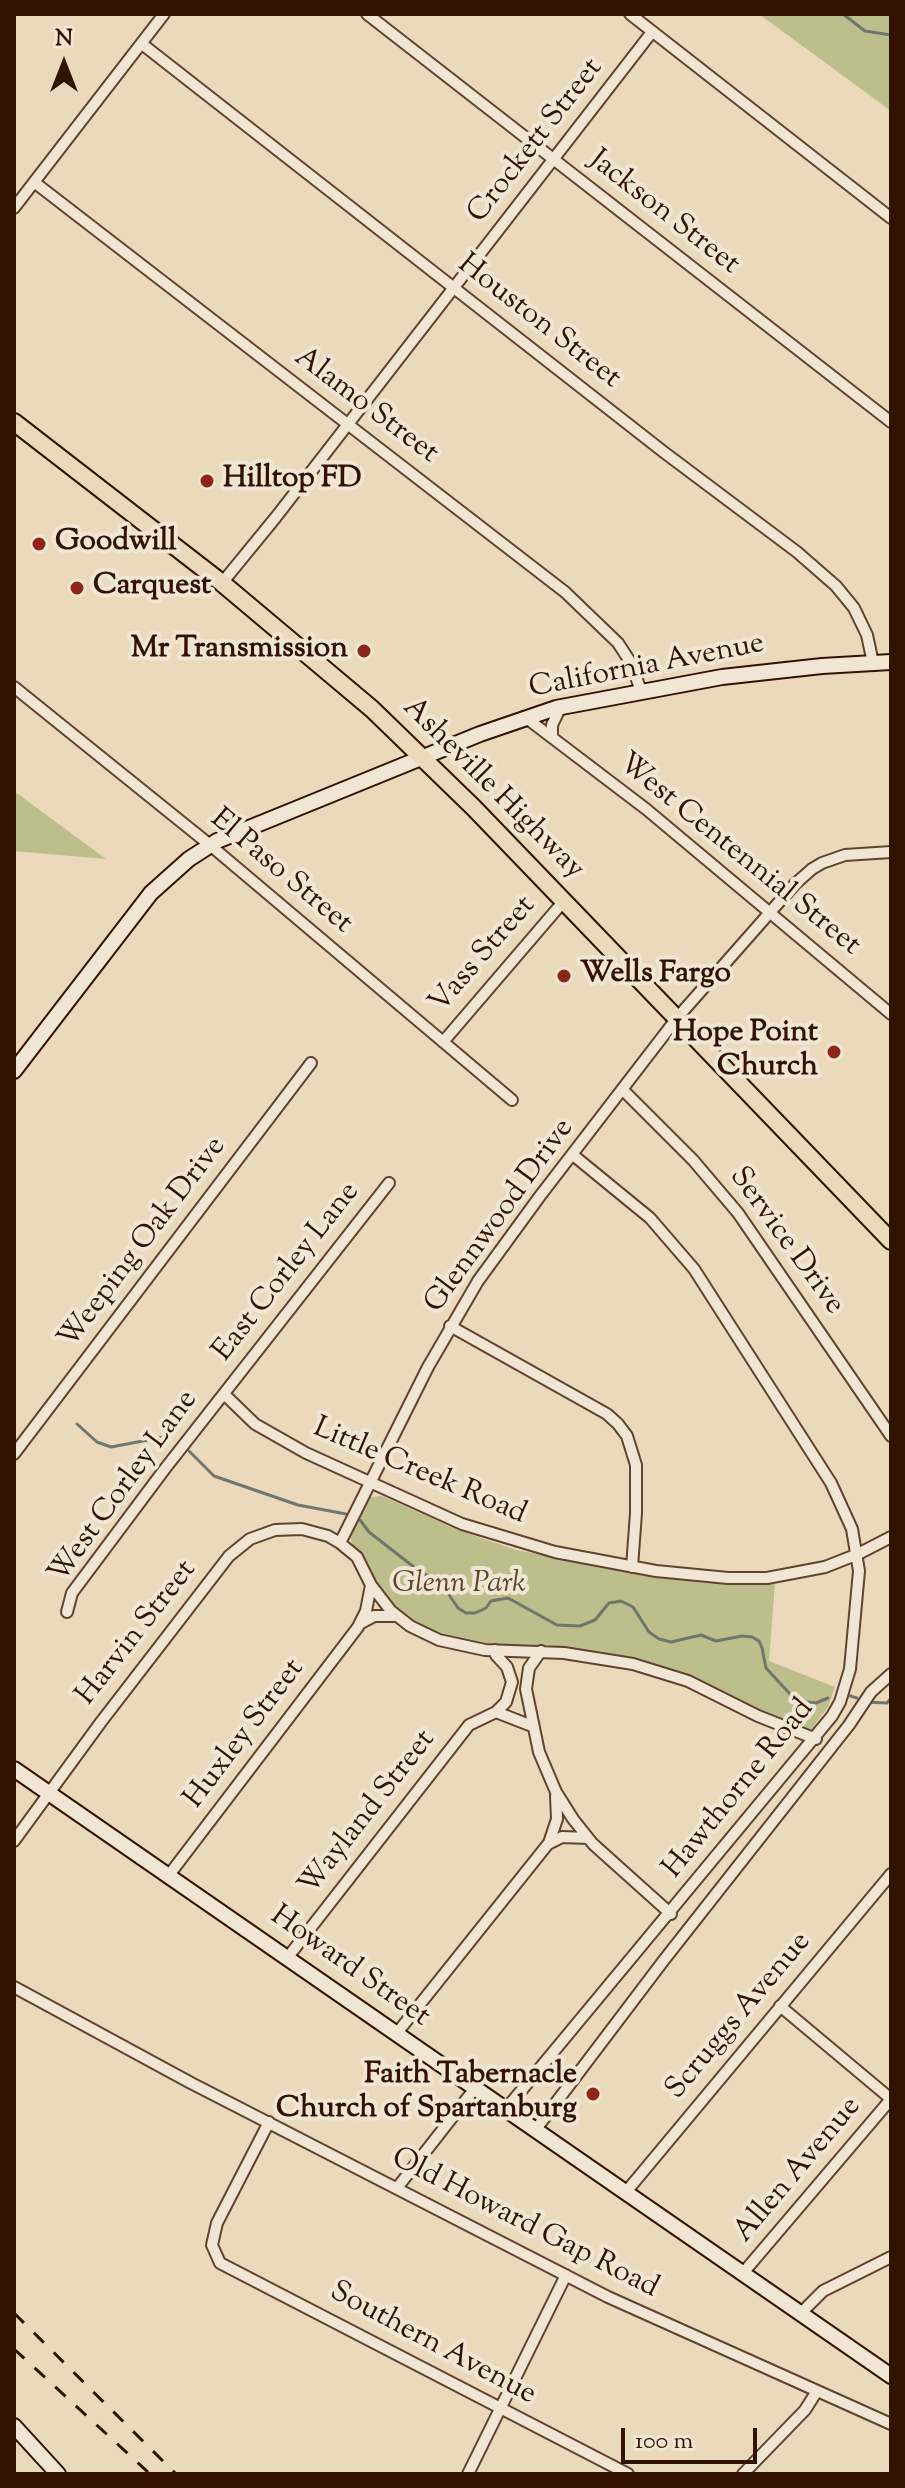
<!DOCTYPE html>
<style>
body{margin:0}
#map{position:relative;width:905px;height:2488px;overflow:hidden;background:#ead9bb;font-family:"Sorts Mill Goudy",serif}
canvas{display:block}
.frame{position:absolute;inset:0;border:16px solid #311300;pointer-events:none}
.north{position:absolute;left:24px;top:24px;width:80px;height:80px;-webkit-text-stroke:6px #f1e6d3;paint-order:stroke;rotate:0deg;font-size:22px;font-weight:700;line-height:32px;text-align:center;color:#311300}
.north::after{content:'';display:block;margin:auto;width:28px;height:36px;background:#311300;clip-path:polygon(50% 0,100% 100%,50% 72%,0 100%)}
.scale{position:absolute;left:621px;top:2428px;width:136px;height:36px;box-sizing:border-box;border:4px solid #311300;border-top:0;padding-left:10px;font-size:24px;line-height:28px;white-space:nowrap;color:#311300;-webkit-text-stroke:6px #f1e6d3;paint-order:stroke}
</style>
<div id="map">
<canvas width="905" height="2488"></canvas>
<div class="frame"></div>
<div class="north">N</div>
<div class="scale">100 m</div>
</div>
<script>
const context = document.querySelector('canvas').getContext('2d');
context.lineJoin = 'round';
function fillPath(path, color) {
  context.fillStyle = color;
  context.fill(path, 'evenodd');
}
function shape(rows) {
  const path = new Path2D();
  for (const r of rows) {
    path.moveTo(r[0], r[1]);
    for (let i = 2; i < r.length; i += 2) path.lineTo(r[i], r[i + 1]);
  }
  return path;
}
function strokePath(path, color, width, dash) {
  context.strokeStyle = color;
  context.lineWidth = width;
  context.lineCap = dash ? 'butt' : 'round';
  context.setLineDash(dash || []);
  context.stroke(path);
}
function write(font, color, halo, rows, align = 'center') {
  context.font = font + ' "Sorts Mill Goudy",serif';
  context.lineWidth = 8;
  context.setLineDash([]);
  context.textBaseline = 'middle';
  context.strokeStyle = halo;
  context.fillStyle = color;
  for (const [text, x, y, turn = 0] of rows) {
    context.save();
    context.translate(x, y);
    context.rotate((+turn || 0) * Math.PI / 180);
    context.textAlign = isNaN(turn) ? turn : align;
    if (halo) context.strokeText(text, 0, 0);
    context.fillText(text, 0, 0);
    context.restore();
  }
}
fillPath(shape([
 [759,14,891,14,891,111],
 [14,791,106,859,14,851],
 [382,1496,458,1530,516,1550,659,1576,722,1582,775,1582,769,1661,835,1687,828,1707,810,1731,764,1714,683,1673,630,1658,583,1649,483,1643,441,1636,404,1616,386,1598,374,1580,366,1560,352,1545,350,1532,371,1497]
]), '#bcbe8c');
strokePath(shape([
 [843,14,865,31,891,35],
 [77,1424,97,1442,111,1447,169,1436],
 [189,1451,214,1476,298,1505,346,1514],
 [360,1520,369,1532,419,1571,441,1583,458,1608,466,1613,475,1613,486,1608,491,1601,508,1598,557,1625,580,1626,595,1620,609,1603,621,1601,633,1607,649,1632,659,1639,671,1642,701,1635,716,1641,742,1636,752,1637,759,1641,762,1648,766,1668,790,1694,799,1701,816,1703,828,1698],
 [847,1695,857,1698],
 [866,1702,887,1703,891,1698]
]), '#6f776c', 3);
const street = shape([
 [367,14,891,422],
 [630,14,891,218],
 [142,44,665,453,797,552,836,586,854,608,867,635,873,663],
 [34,182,565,592,618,643,631,663,641,691],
 [14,208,164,14],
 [222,583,276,517,652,32],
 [14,687,210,845,512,1100],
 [525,717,646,809,891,1014],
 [552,737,552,725,561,706],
 [443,1042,563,902],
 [623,1090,693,1160,738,1213,891,1436],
 [450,1326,607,1414,618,1424,627,1436,636,1465,636,1513,632,1567],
 [224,1394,255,1424,306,1453,462,1524,555,1552,656,1571,728,1578,767,1578,825,1567,858,1554,891,1537],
 [14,1454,311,1063],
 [340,1543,428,1367,478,1281,540,1196,677,1018,795,884,812,869,822,863,845,855,891,852],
 [67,1612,72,1593,164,1470,389,1183],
 [361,1623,374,1616,397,1616],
 [495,1650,496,1655,507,1667,512,1682,506,1702,496,1712],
 [541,1651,529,1668,526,1689,539,1752,556,1792,573,1819,593,1844,671,1914],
 [14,1841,101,1722,229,1556,250,1539,275,1530,302,1529,328,1536,340,1543,357,1557,371,1585,391,1611,410,1626,439,1640,485,1650,564,1653,633,1664,688,1681,758,1716,816,1739],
 [549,1843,557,1819,556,1796],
 [169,1875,358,1627,366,1611,371,1585],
 [288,1957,469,1725,496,1712,532,1726],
 [14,1987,191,2083,608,2297,891,2424],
 [780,2006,891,2099],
 [397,2033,548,1844,562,1837,588,1838],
 [506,2109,832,1716,840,1702,850,1669,859,1571,852,1529,831,1483,694,1269,650,1218,573,1155],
 [269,2122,217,2223,212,2245,220,2263,628,2474],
 [536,2129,664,1960,849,1725,871,1692,891,1674],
 [397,2188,476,2087],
 [626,2192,891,1874],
 [743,2273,891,2099],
 [801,2313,823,2291,891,2257],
 [468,2474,566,2275],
 [743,2474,805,2410,817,2391]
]);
const secondary = shape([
 [14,1071,151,893,189,859,217,841,480,734,556,708,722,677,822,666,891,662],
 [14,1769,891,2376],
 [14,2426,58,2474]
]);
const primary = shape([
 [14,422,222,583,372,709,474,808,891,1241]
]);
strokePath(street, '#5f442f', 14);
strokePath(secondary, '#311300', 18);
strokePath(primary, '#311300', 20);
strokePath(street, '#f1e6d3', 10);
strokePath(secondary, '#f1e6d3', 14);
strokePath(primary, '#ead9bb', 16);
strokePath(shape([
 [14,2313,176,2474],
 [14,2349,150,2474]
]), '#311300', 3, [14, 14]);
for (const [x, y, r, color] of [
 [207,481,8,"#8f2418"],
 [39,544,8,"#8f2418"],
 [77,588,8,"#8f2418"],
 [364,651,8,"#8f2418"],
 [564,976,8,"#8f2418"],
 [834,1052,8,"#8f2418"],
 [593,2094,8,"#8f2418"]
]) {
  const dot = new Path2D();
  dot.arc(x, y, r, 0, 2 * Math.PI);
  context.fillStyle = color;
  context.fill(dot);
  strokePath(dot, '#f1e6d3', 3);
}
write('30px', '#311300', '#f1e6d3', [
 ["Crockett Street",537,142,-52],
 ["Jackson Street",663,214,38],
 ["Houston Street",538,323,38],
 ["Alamo Street",365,407,37],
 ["California Avenue",647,668,-11],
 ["Asheville Highway",492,790,45],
 ["West Centennial Street",738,856,39],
 ["El Paso Street",280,873,40],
 ["Vass Street",484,956,-49],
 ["Glennwood Drive",501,1217,-54],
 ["Service Drive",785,1242,54],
 ["Weeping Oak Drive",144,1244,-53],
 ["East Corley Lane",288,1273,-52],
 ["Little Creek Road",419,1473,23],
 ["West Corley Lane",125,1488,-54],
 ["Harvin Street",138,1634,-52],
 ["Huxley Street",246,1735,-53],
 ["Hawthorne Road",740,1790,-51],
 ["Wayland Street",369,1814,-52],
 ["Howard Street",349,1968,35],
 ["Scruggs Avenue",740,2017,-50],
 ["Allen Avenue",799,2171,-50],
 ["Old Howard Gap Road",524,2225,27],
 ["Southern Avenue",432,2345,28]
]);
write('bold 30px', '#311300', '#f1e6d3', [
 ["Hilltop FD",223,481],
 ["Goodwill",55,544],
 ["Carquest",93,588],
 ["Mr Transmission",348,651,"right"],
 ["Wells Fargo",580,976],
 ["Hope Point",818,1035,"right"],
 ["Church",818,1069,"right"],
 ["Faith Tabernacle",577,2077,"right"],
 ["Church of Spartanburg",577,2111,"right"]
], 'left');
write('italic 30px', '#5b462a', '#f1e6d3', [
 ["Glenn Park",459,1586]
]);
</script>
